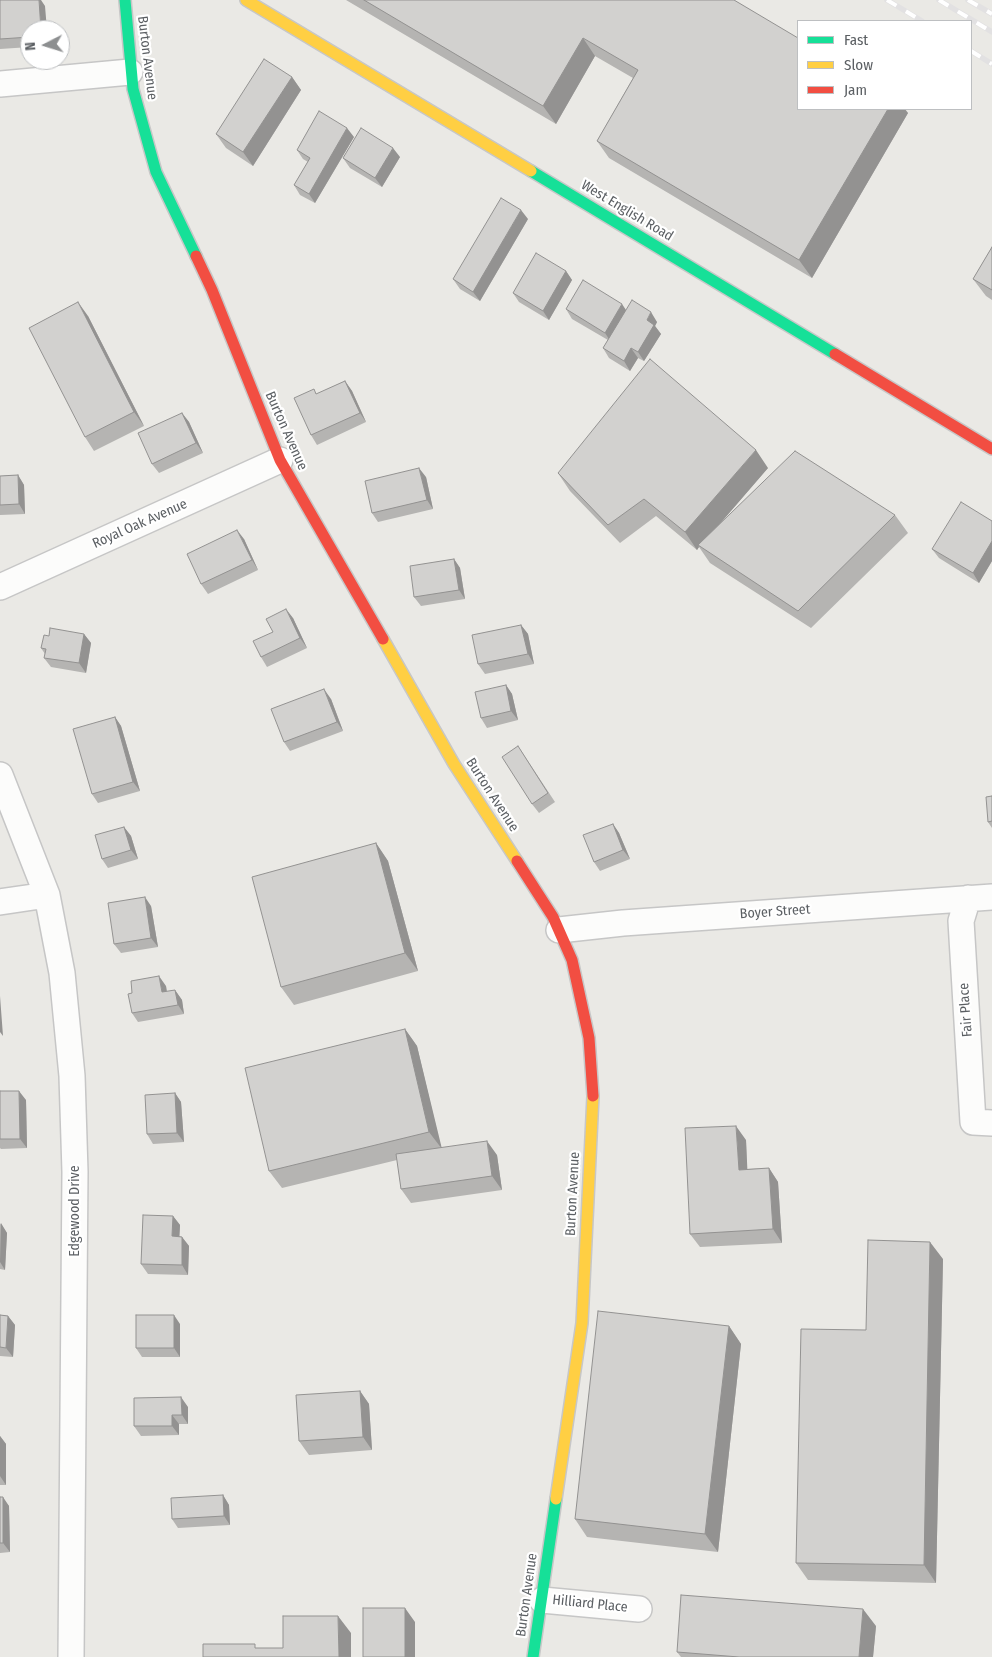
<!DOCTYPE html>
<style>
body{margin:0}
#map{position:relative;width:992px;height:1657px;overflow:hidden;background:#eae9e5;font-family:"Fira Sans Condensed",sans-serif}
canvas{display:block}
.legend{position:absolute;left:797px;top:20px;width:175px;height:90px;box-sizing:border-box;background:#fff;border:1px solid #bdbfc1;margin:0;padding:6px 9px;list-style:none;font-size:15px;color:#5b5f63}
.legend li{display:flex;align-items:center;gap:10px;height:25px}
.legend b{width:25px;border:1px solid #bdbfc1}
.north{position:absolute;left:20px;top:20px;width:50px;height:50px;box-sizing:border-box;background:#fff;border:1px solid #bdbfc1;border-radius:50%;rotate:265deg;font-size:14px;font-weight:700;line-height:20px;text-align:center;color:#5b5f63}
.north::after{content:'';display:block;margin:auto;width:18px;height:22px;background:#8d8f90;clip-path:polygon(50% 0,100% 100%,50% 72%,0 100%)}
</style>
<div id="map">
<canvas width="992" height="1657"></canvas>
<ul class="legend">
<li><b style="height:6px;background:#16e098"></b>Fast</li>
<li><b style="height:6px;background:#ffcf43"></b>Slow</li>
<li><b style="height:6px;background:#f24e42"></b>Jam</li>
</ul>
<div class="north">N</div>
</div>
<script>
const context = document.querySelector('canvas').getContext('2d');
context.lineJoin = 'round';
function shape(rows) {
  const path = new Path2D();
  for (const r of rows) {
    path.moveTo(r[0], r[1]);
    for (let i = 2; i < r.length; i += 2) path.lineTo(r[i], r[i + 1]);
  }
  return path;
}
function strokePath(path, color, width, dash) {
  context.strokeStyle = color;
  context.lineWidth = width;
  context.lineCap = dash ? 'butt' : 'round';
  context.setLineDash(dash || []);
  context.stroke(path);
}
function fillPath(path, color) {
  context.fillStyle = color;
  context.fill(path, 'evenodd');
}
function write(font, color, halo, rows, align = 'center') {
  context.font = font + ' "Fira Sans Condensed",sans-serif';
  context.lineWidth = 4.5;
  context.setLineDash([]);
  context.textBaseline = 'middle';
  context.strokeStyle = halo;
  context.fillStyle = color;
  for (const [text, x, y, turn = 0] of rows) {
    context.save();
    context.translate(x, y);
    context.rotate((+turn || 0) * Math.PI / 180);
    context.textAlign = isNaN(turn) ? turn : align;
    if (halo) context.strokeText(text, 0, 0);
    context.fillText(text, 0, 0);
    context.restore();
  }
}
const street = shape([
 [0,84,130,72],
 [0,587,280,460],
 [0,775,47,895,62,973,72,1076,75,1172,71,1657],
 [968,898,961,921,973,1122,992,1123],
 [0,902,47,895],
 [559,930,623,923,992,897],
 [542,1600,639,1609]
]);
const fast = shape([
 [125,0,133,89,156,172,196,256],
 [531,171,835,354],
 [533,1657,556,1499]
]);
const slow = shape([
 [246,0,531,171],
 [383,639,454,764,517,861],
 [556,1499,582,1323,593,1096]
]);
const jam = shape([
 [196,256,212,290,280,460,383,639],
 [835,354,992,449],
 [517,861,553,917,572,960,589,1038,593,1096]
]);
strokePath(street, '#c6c6c6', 28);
strokePath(fast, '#c7c7c7', 14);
strokePath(slow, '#c7c7c7', 14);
strokePath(jam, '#c7c7c7', 14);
strokePath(street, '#fcfcfb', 25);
strokePath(fast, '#16e098', 11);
strokePath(slow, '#ffcf43', 11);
strokePath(jam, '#f24e42', 11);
const rail = shape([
 [887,0,922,21],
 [939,0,992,32],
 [968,0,992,14],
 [971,51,992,64]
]);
strokePath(rail, '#e2e1e2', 5.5);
strokePath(rail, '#fff', 4, [11]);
fillPath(shape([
 [0,0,45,6,30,30,30,47,0,49],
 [346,0,734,0,908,113,812,278,609,158,597,141,633,78,595,56,556,124],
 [292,77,301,90,253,166,226,148,216,134],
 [354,137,315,203,300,195,294,185,308,162,303,159,297,150],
 [400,157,382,187,350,168,343,158],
 [528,219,480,301,460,289,453,279],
 [992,247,992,300,986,296,973,279],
 [566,271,572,280,549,320,519,302,513,293],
 [566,309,626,310,657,322,655,326,661,334,644,361,638,358,630,371,609,358,603,348,608,340,572,319],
 [88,316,144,426,94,451,85,437],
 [345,381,352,391,366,422,317,445,311,435,317,394],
 [182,413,189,422,203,453,159,473,152,464],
 [768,468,715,529,895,515,908,533,811,628,710,563,699,547,697,550,656,516,620,543,570,491,558,473],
 [18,475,24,485,25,514,0,515,0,476],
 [426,477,433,509,378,522,372,513],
 [992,521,992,561,979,583,939,558,932,549],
 [244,539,258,570,208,594,201,584],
 [454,559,460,568,465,599,421,606,414,597],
 [293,618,307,648,267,667,261,657,273,632],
 [521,625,528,634,534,664,485,674,478,664],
 [84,634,91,643,86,673,51,667,44,658,45,654,41,648,49,636],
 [506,685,512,694,518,720,487,728,481,718],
 [331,699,343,731,290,751,284,742],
 [115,717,121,726,140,791,98,803,92,794],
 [518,746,555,802,539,813,532,804],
 [992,796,992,828,988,822],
 [613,824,619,833,630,859,600,871,594,862],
 [124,827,131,836,138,859,108,868,102,859],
 [376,843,388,861,418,971,294,1005,281,987],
 [151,906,158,947,121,953,114,944],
 [166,986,167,992,175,990,182,1000,184,1014,138,1022,132,1013],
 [405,1029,417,1046,441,1148,497,1155,502,1190,411,1203,401,1189,397,1160,282,1188,269,1171],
 [0,1091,26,1100,27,1148,1,1149,0,1148],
 [175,1093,181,1102,184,1142,153,1144,147,1134],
 [746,1140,747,1169,769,1168,778,1182,782,1243,700,1247,690,1234],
 [173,1216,180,1225,179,1236,182,1237,189,1246,188,1275,148,1274,141,1264],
 [0,1223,7,1233,5,1270,0,1269],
 [943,1259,936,1583,808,1580,796,1563,866,1330],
 [0,1315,8,1316,15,1325,13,1357,0,1356],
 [180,1324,180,1357,142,1357,136,1348],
 [729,1326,741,1344,718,1552,587,1537,575,1519],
 [360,1391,369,1404,372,1450,309,1455,299,1441],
 [188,1407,188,1424,179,1424,179,1435,141,1436,134,1426],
 [0,1436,6,1444,6,1485,0,1485],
 [223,1495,229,1505,230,1525,178,1528,172,1519],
 [0,1497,9,1506,10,1552,0,1553],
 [876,1626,873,1657,681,1657,677,1652]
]), '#b5b4b2');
fillPath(shape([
 [39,0,41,0,45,6,47,30,41,30],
 [583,38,595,56,556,124,543,106],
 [292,77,301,90,253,166,243,152],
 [888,109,905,109,908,113,812,278,799,260],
 [347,128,354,137,315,203,309,194],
 [393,148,400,157,382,187,375,178],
 [521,210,528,219,480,301,473,292],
 [566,271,572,280,549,320,543,311],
 [78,302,88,316,144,426,134,412],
 [622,304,628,313,611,342,605,333],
 [651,312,657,322,655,326,661,334,644,361,638,352,647,320],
 [631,348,638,358,630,371,624,361],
 [345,381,352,391,366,422,360,413],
 [182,413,189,422,203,453,196,443],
 [756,450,768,468,700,547,698,545,699,547,697,550,685,532],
 [419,468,426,477,433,509,427,500],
 [18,475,24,485,25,514,19,504],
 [237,530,244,539,258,570,252,560],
 [992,541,992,561,979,583,973,573],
 [454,559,460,568,465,599,459,590],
 [286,609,293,618,307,648,300,638],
 [521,625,528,634,534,664,528,654],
 [84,634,91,643,86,673,79,663],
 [506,685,512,694,518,720,511,711],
 [324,689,331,699,343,731,337,722],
 [115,717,121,726,140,791,133,782],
 [613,824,619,833,630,859,623,850],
 [124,827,131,836,138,859,131,850],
 [376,843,388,861,418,971,405,953],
 [145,897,151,906,158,947,151,938],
 [159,976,166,986,168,1002,162,992],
 [175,990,182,1000,184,1014,178,1005],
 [0,996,3,1036,0,1032],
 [405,1029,417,1046,442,1149,429,1132],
 [19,1091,26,1100,27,1148,20,1139],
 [175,1093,181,1102,184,1142,177,1133],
 [736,1126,746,1140,748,1183,739,1170],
 [487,1141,497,1155,502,1190,492,1176],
 [769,1168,778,1182,782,1243,773,1229],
 [173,1216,180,1225,179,1246,172,1236],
 [1,1223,7,1233,5,1270,0,1262],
 [182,1237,189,1246,188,1275,182,1265],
 [930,1242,943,1259,936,1583,924,1565],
 [174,1315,180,1324,180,1357,174,1348],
 [8,1316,15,1325,13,1357,6,1348],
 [729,1326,741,1344,718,1552,705,1534],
 [360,1391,369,1404,372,1450,363,1437],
 [181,1397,188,1407,188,1424,182,1415],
 [172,1415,179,1424,179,1435,172,1426],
 [0,1436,6,1444,6,1485,0,1476],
 [223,1495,229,1505,230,1525,224,1516],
 [3,1497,9,1506,10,1552,3,1543],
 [405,1608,415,1622,415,1657,405,1657],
 [863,1609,876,1626,873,1657,859,1657],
 [338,1616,351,1633,351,1657,339,1657]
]), '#939291');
const building = shape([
 [0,0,39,0,41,30,30,30,30,37,0,39,0,0],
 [364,0,734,0,798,38,798,109,888,109,799,260,597,141,638,70,583,38,543,106,364,0],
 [264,59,292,77,243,152,216,134,264,59],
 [319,111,347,128,309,194,294,185,310,158,297,150,319,111],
 [361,128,393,148,375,178,343,158,361,128],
 [501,198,521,210,473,292,453,279,501,198],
 [992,247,992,290,973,279,992,247],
 [536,253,566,271,543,311,513,293,536,253],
 [583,280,622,304,605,333,566,309,583,280],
 [632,300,651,312,647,320,654,325,638,352,631,348,624,361,603,348,632,300],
 [78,302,134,412,85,437,29,328,78,302],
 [650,359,756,450,685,532,644,499,608,525,558,473,650,359],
 [345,381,360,413,311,435,294,398,314,389,316,394,345,381],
 [182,413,196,443,152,464,138,433,182,413],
 [795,451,895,515,798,611,698,545,795,451],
 [419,468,427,500,372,513,365,481,419,468],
 [18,475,19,504,0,505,0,476,18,475],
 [961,502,992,521,992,541,973,573,932,549,961,502],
 [237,530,252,560,201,584,187,554,237,530],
 [454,559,459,590,414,597,410,566,454,559],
 [286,609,300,638,261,657,253,641,273,632,266,619,286,609],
 [521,625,528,654,478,664,472,635,521,625],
 [50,628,84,634,79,663,44,658,46,649,41,648,44,635,49,636,50,628],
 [506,685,511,711,481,718,475,692,506,685],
 [324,689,337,722,284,742,271,709,324,689],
 [115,717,133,782,92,794,73,729,115,717],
 [518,746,548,793,532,804,502,757,518,746],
 [992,796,992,821,988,822,986,797,992,796],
 [613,824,623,850,594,862,583,835,613,824],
 [124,827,131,850,102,859,95,835,124,827],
 [376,843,405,953,281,987,252,877,376,843],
 [145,897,151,938,114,944,108,903,145,897],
 [159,976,162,992,175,990,178,1005,132,1013,128,994,132,993,131,981,159,976],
 [405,1029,429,1132,269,1171,245,1068,405,1029],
 [0,1091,19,1091,20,1139,0,1139,0,1091],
 [175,1093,177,1133,147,1134,145,1095,175,1093],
 [736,1126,739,1170,769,1168,773,1229,690,1234,685,1128,736,1126],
 [487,1141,492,1176,401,1189,396,1154,487,1141],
 [143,1215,173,1216,172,1236,182,1237,182,1265,141,1264,143,1215],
 [868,1240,930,1242,924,1565,796,1563,801,1329,866,1330,868,1240],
 [598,1311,729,1326,705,1534,575,1519,598,1311],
 [0,1315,8,1316,6,1348,0,1347,0,1315],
 [136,1315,174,1315,174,1348,136,1348,136,1315],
 [360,1391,363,1437,299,1441,296,1395,360,1391],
 [181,1397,182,1415,172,1415,172,1426,134,1426,134,1398,181,1397],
 [223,1495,224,1516,172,1519,171,1498,223,1495],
 [0,1497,3,1497,3,1543,0,1543,0,1497],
 [681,1595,863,1609,859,1657,739,1657,677,1652,681,1595],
 [363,1608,405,1608,405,1657,363,1657,363,1608],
 [283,1616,338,1616,339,1657,203,1657,203,1644,255,1644,255,1648,283,1648,283,1616]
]);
fillPath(building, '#d2d1cf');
strokePath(building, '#939291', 1);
write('14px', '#5b5f63', '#fff', [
 ["Burton Avenue",147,58,83],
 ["West English Road",627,211,31],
 ["Burton Avenue",286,431,66],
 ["Royal Oak Avenue",140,524,-24],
 ["Burton Avenue",492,795,57],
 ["Boyer Street",775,912,-4],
 ["Fair Place",966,1010,-94],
 ["Burton Avenue",573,1194,-87],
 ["Edgewood Drive",75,1211,-90],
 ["Burton Avenue",527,1595,-82],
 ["Hilliard Place",590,1604,6]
]);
</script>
